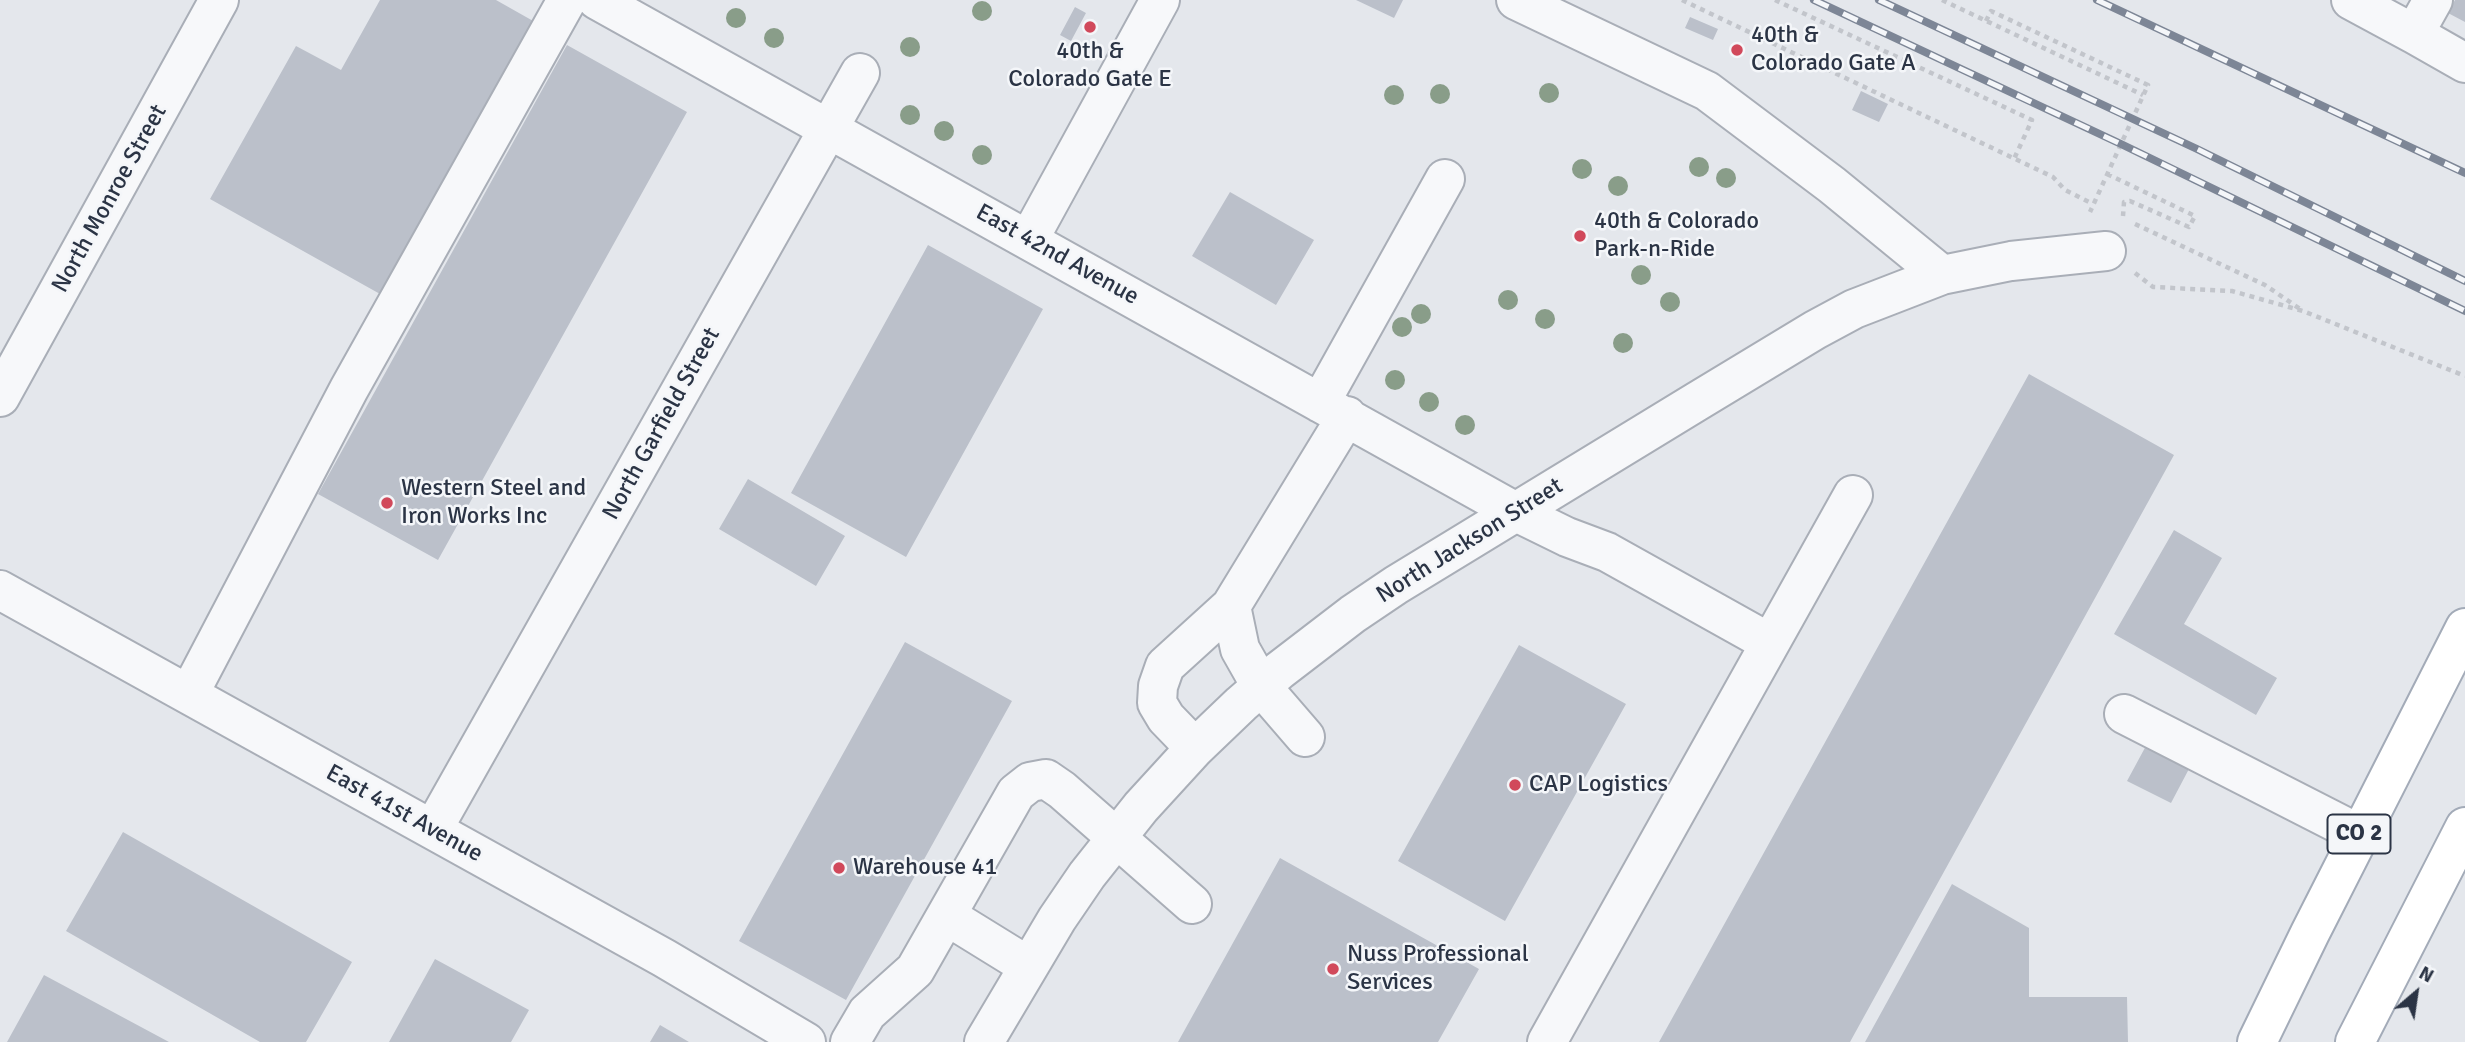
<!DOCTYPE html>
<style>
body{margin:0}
#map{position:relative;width:2465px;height:1042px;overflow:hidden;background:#e4e7ec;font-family:Signika,sans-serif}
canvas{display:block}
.north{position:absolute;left:2381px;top:958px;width:70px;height:70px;-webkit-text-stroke:5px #f4f6f9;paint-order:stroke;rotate:29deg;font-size:19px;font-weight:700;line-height:28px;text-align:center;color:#2b3445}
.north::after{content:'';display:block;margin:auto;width:24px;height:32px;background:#2b3445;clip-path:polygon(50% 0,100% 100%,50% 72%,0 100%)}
</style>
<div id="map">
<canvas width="2465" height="1042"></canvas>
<div class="north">N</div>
</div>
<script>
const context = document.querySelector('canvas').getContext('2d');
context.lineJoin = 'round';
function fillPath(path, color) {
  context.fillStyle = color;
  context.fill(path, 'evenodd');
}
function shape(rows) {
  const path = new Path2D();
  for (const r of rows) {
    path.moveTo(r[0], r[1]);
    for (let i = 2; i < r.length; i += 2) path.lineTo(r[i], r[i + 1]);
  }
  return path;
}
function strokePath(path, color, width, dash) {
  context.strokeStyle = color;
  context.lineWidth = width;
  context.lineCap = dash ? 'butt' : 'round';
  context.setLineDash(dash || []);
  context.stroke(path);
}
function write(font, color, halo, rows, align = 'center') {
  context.font = font + ' Signika,sans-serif';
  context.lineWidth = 5;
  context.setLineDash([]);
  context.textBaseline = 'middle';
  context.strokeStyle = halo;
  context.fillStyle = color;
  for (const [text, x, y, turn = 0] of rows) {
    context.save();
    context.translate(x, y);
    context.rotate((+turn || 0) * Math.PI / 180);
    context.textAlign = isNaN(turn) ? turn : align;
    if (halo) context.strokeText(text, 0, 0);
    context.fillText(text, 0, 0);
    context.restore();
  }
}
fillPath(shape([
 [380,0,496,0,542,26,389,299,210,199,296,46,341,70],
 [1356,0,1403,0,1394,18],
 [2455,0,2465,0,2465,22,2448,13],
 [1075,7,1086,13,1071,41,1060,35],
 [1690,17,1718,29,1713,40,1685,28],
 [567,45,687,112,438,560,318,494],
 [1861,91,1888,104,1879,122,1852,110],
 [1230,192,1314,240,1276,305,1192,256],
 [928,245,1043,309,906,557,791,493],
 [2029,374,2174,455,1850,1042,1659,1042],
 [748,479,845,536,816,586,719,529],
 [2174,530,2222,558,2184,624,2277,678,2256,715,2114,634],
 [905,642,1012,701,846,1000,739,941],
 [1519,645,1626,704,1505,921,1398,861],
 [2147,744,2190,767,2171,803,2127,781],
 [123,832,352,962,306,1042,260,1042,66,931],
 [1280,858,1479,969,1438,1042,1178,1042],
 [1952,884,2029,928,2029,997,2127,997,2128,1042,1865,1042],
 [435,959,529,1010,511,1042,389,1042],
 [44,975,169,1042,7,1042],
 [660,1025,689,1042,650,1042]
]), '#bbc0ca');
const minor = shape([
 [597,0,1516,512,1567,537,1607,552,1770,643],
 [1516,0,1707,91,1832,185,1942,275],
 [2351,0,2414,34],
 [2433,0,2414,34,2465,63],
 [1029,239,1160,0],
 [0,397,219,0],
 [1320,403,1445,179],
 [0,590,664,958,806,1042],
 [1231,606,1240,649,1261,686,1305,737],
 [189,694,349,389,567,0],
 [2124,714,2359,834],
 [1195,748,1166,718,1157,703,1158,686,1165,666,1231,606,1347,416],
 [433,829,860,73],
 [947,916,1028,966],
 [850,1042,867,1013,915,970,1016,793,1030,782,1046,779,1062,790,1192,904],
 [984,1042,1057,919,1087,875,1141,807,1195,748,1241,704,1280,670,1353,614,1396,585,1696,402,1815,330,1854,309,1942,275,2011,261,2106,251],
 [1547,1042,1853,495]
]);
const major = shape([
 [2257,1042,2310,933,2465,628],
 [2355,1042,2465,827]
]);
strokePath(minor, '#a9aeb7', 42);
strokePath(major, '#a3abb8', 42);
strokePath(shape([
 [1682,0,2053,177,2065,190,2093,204],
 [1775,0,2032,120,2014,159],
 [1942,0,2143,95],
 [1986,21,1991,11,2148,85,2090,212],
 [2107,174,2195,216,2189,227,2130,201,2124,202,2123,216],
 [2135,224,2265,285,2303,311],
 [2135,273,2153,287,2232,291,2303,311,2465,376]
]), '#c2c5cb', 4.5, [5, 5]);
strokePath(minor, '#f7f8fa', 38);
strokePath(major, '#fff', 38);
const rail = shape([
 [1814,0,2121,144,2465,311],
 [1879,0,2197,149,2465,281],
 [2097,0,2465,173]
]);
strokePath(rail, '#7d8696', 8);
strokePath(rail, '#f4f6f9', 5, [16]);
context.fillStyle = '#899d89';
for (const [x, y] of [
 [982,11],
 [736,18],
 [774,38],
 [910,47],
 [1549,93],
 [1440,94],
 [1394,95],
 [910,115],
 [944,131],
 [982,155],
 [1699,167],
 [1582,169],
 [1726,178],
 [1618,186],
 [1641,275],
 [1508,300],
 [1670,302],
 [1421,314],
 [1545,319],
 [1402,327],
 [1623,343],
 [1395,380],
 [1429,402],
 [1465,425]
]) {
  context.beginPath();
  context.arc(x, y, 10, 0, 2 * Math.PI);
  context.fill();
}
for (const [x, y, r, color] of [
 [1090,27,7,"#d1495b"],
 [1737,50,7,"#d1495b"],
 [1580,236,7,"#d1495b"],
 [387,503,7,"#d1495b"],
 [1515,785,7,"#d1495b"],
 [839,868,7,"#d1495b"],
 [1333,969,7,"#d1495b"]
]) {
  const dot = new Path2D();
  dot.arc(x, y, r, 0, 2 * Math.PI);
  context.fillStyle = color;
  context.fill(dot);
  strokePath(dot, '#f4f6f9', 2.5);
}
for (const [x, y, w] of [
 [2359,834,63]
]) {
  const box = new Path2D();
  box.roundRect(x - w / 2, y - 19.5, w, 39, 5);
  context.fillStyle = '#f4f6f9';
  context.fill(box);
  strokePath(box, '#2b3445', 2);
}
write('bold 23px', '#2b3445', null, [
 ["CO 2",2359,834]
]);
write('24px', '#2b3445', '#f4f6f9', [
 ["40th &",1751,36],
 ["Colorado Gate A",1751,64],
 ["40th &",1090,52,"center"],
 ["Colorado Gate E",1090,80,"center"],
 ["40th & Colorado",1594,222],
 ["Park-n-Ride",1594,250],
 ["Western Steel and",401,489],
 ["Iron Works Inc",401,517],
 ["CAP Logistics",1529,785],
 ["Warehouse 41",853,868],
 ["Nuss Professional",1347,955],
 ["Services",1347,983]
], 'left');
write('24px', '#2b3445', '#f4f6f9', [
 ["North Monroe Street",110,199,-61],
 ["East 42nd Avenue",1057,255,29],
 ["North Garfield Street",662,424,-61],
 ["North Jackson Street",1470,541,-32],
 ["East 41st Avenue",404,814,29]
]);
</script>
